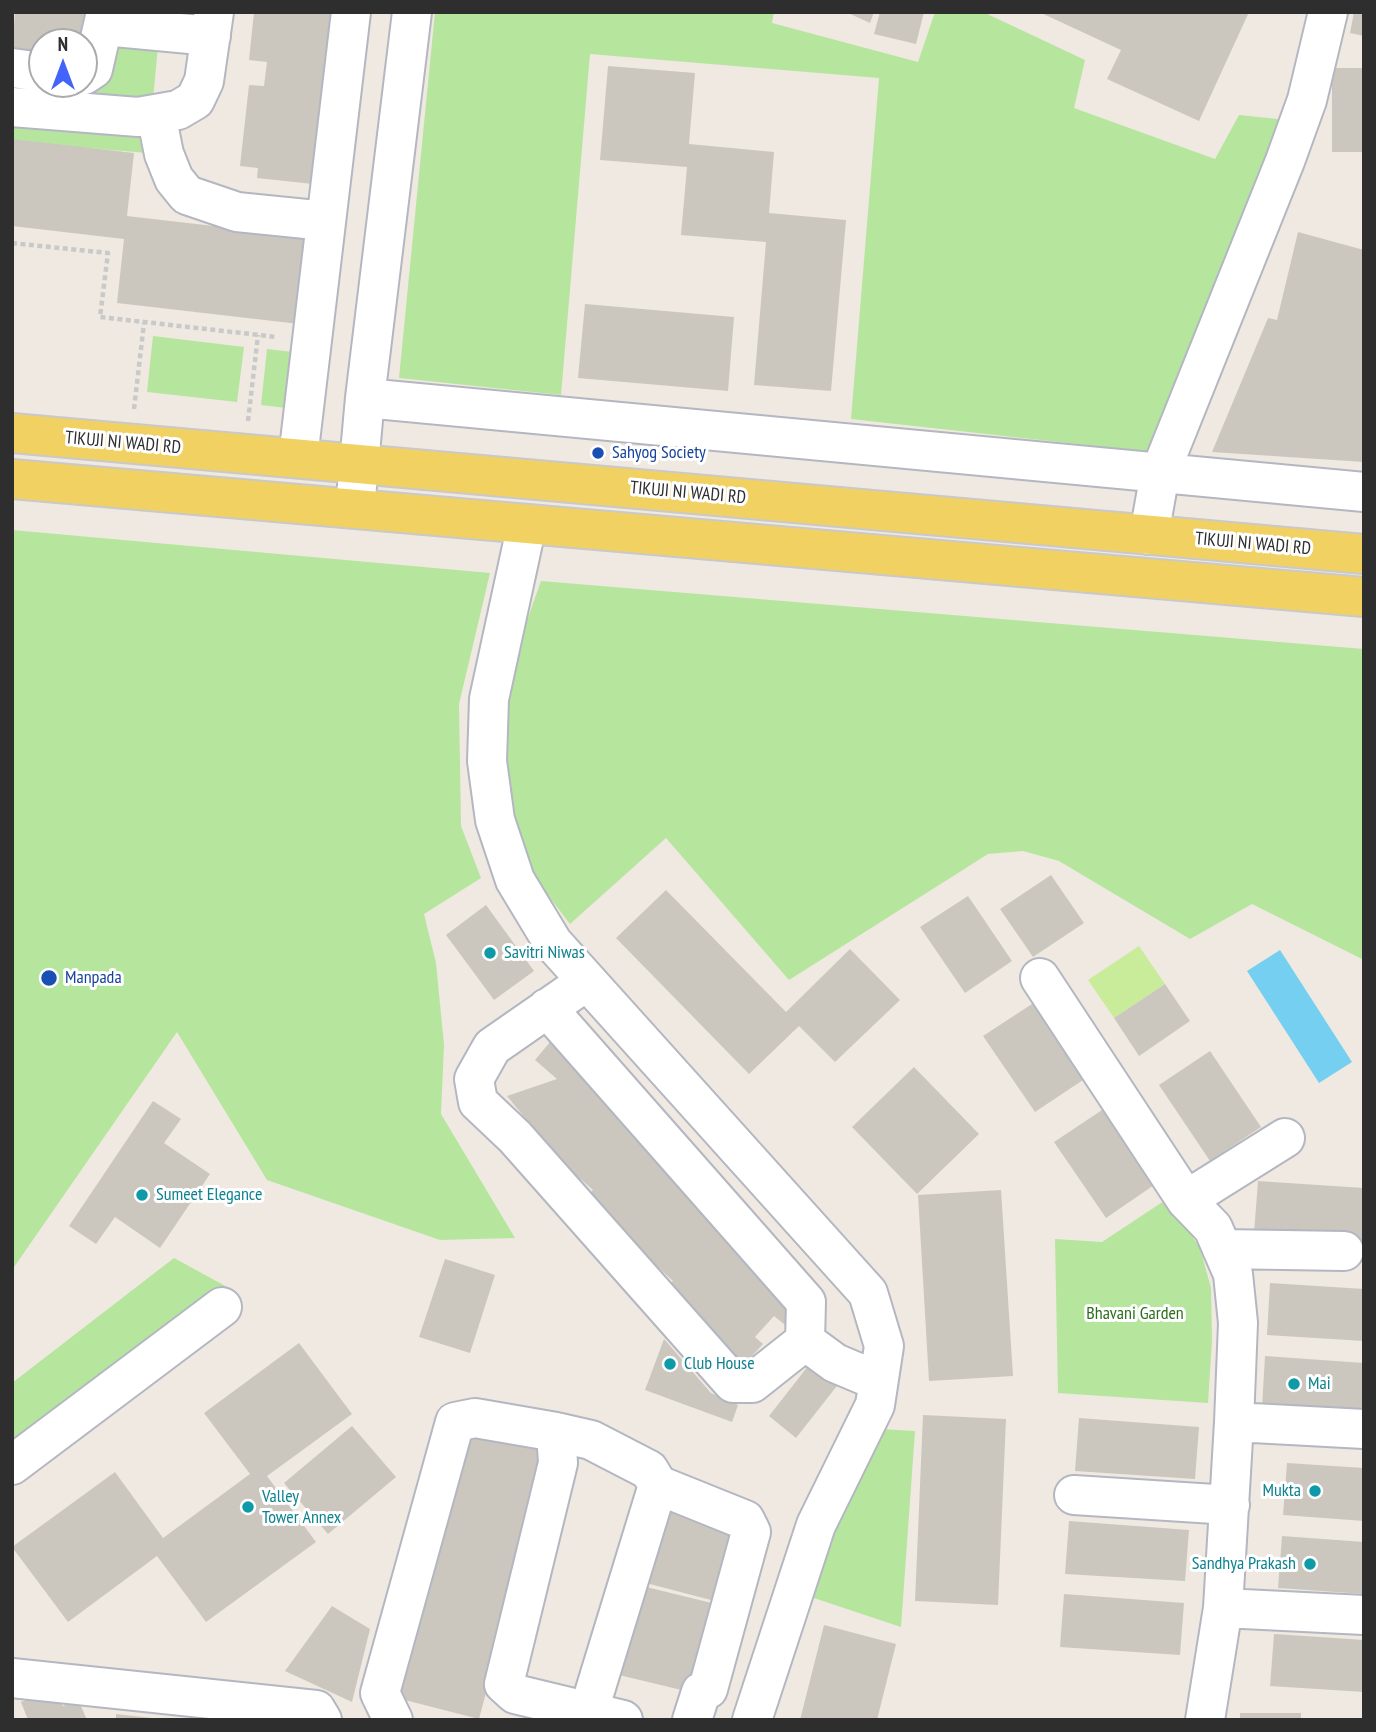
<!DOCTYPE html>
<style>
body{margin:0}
#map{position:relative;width:1376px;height:1732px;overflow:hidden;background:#efe9e1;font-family:"PT Sans Narrow",sans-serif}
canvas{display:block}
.frame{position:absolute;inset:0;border:14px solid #2e2e2e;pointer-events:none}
.north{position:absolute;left:28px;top:28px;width:70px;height:70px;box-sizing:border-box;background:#fff;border:2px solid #ababab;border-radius:50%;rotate:0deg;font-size:19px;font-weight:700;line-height:28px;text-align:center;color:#2e2e2e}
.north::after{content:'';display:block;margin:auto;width:24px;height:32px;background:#4264fb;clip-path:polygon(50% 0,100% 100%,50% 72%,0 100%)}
</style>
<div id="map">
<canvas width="1376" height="1732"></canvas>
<div class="frame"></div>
<div class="north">N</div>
</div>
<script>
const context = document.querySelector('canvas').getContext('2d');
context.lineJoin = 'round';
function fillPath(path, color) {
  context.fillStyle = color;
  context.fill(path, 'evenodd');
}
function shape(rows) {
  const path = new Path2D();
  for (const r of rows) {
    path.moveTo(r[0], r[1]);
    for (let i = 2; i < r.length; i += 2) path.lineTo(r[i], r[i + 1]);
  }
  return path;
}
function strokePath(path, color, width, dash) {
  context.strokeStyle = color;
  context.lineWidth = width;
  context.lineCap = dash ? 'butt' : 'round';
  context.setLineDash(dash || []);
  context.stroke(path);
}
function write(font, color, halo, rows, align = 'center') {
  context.font = font + ' "PT Sans Narrow",sans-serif';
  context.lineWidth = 6;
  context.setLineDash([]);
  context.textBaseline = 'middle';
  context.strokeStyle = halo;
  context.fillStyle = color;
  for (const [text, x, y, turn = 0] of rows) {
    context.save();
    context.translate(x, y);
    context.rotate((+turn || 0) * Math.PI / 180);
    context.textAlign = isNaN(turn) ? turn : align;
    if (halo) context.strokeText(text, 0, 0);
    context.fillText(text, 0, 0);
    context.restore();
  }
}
fillPath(shape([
 [435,12,774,12,772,23,918,62,935,12,983,12,1085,60,1074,108,1215,159,1239,115,1297,121,1158,453,851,419,879,78,590,54,561,395,399,378],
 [12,33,158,46,148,153,12,142],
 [42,42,84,42,84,84,42,84],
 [153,336,244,347,237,402,147,392],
 [267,349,310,354,303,410,261,405],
 [12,530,490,573,459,704,461,826,481,878,424,914,436,963,444,1045,441,1114,515,1238,440,1240,267,1180,177,1032,12,1270],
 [541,581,1364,649,1364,960,1252,904,1190,939,1059,861,1023,851,988,854,789,980,666,838,570,924,534,877,510,803,502,727,517,649],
 [1167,1199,1200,1248,1211,1288,1212,1340,1208,1403,1058,1393,1055,1239,1102,1242],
 [174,1258,229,1288,12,1452,12,1383],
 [880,1429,915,1431,901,1627,808,1596,849,1494]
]), '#b6e59e');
fillPath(shape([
 [1139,946,1165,984,1114,1018,1088,980]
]), '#c9ec9a');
fillPath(shape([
 [1280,950,1352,1062,1319,1083,1247,971]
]), '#75cff0');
fillPath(shape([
 [15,12,99,12,84,42,42,42,42,67,12,52],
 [254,12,345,12,339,70,324,69,322,88,339,90,313,184,257,178,258,168,240,166,249,85,264,86,267,62,249,60],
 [846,12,874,12,870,23],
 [880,12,924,12,916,44,874,34],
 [1039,12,1249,12,1199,121,1107,79,1121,50],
 [1354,12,1364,12,1364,36,1350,33],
 [608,66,695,73,689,144,774,152,769,213,846,220,831,391,754,385,766,242,681,235,687,167,600,160],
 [1332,68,1364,68,1364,152,1332,152],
 [12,139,134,153,127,216,309,237,299,324,117,303,124,239,12,226],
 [1298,232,1364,250,1364,462,1212,452,1268,318,1277,320],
 [585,304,734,317,728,391,578,378],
 [1051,875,1084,923,1033,957,1000,909],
 [666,890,786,1012,850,949,900,1000,835,1062,799,1026,749,1074,616,938],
 [968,896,1012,961,965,993,920,927],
 [486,905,534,971,494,1000,446,935],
 [1165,984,1190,1021,1139,1056,1114,1018],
 [1035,1002,1086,1078,1035,1112,983,1036],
 [550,1042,570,1059,789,1294,790,1329,774,1316,755,1337,763,1344,743,1366,661,1295,673,1281,584,1199,593,1190,560,1161,507,1096,557,1079,535,1060],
 [1210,1051,1261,1127,1210,1161,1159,1085],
 [914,1067,979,1134,917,1194,852,1127],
 [153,1101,181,1119,164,1143,210,1174,160,1248,115,1217,96,1244,69,1226],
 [1105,1108,1157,1183,1106,1218,1054,1142],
 [1258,1181,1364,1188,1364,1241,1254,1233],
 [1001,1190,1013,1376,929,1381,918,1195],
 [445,1259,495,1275,470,1353,419,1337],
 [1270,1283,1364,1289,1364,1341,1267,1335],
 [664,1339,711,1393,738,1405,732,1422,645,1390],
 [299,1343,352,1414,267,1476,316,1542,206,1622,157,1556,68,1622,12,1547,115,1472,163,1538,250,1474,204,1413],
 [1265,1356,1364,1363,1364,1415,1262,1408],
 [812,1361,840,1382,796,1438,769,1416],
 [923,1415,1006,1419,998,1605,915,1601],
 [1079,1418,1199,1427,1195,1479,1075,1471],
 [352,1426,396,1477,328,1534,284,1483],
 [469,1427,551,1449,479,1719,397,1698],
 [1287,1463,1364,1468,1364,1521,1283,1515],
 [662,1510,747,1531,726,1604,646,1583],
 [1069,1521,1189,1530,1185,1581,1065,1574],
 [1282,1536,1364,1542,1364,1594,1278,1588],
 [638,1585,724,1606,698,1694,615,1674],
 [1064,1594,1184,1603,1180,1655,1060,1647],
 [332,1606,370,1629,352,1702,285,1671],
 [824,1625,896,1644,877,1720,800,1720],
 [1274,1634,1364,1640,1364,1692,1270,1686],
 [53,1690,63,1706,77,1697,87,1720,28,1720,21,1702],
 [1240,1713,1301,1713,1301,1720,1240,1720],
 [116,1714,152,1718,151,1720,116,1720]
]), '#cbc7bf');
const minor = shape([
 [104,26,211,36],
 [12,68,42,72],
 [84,75,93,69,106,12],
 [12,107,138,117,178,110,195,100,204,81,214,12],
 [156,114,164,154,174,179,187,195,237,212,326,221],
 [365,398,1364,492],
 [298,458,351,12],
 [355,508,365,398,412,12],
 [527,524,489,699,487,761,495,820,515,880,553,943,868,1293,884,1346,875,1405,816,1525,752,1720],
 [1149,535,1160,473,1285,161,1307,100,1328,12],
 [1040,978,1186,1200,1213,1228,1233,1274,1238,1323,1234,1422],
 [587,981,492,1047,474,1079,478,1102,515,1137,733,1383,752,1383,805,1341,835,1363,878,1381],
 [547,1008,806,1302,805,1341],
 [1186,1200,1285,1138],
 [1222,1249,1344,1251],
 [556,1432,591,1440,649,1470,658,1485,586,1720],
 [12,1465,222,1307],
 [658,1485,745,1520,751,1532,708,1689,701,1692,692,1720],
 [1074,1495,1230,1505],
 [1223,1608,1364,1615],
 [12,1678,316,1710,322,1720],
 [393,1720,380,1693,455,1422,475,1418,556,1432,558,1463,504,1684,515,1694,623,1720],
 [1205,1720,1223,1608,1234,1422,1364,1429]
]);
const major = shape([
 [12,433,1364,554],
 [12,479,1364,597]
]);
strokePath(minor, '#b4b7c1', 42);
strokePath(major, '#c9c9c9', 42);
strokePath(shape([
 [12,243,108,253,100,317,277,337],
 [134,409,144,323],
 [248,421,258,335]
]), '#c9c9c9', 4.5, [5, 3.5]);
strokePath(minor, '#fff', 38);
strokePath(major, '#f2d163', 38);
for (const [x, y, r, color] of [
 [598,453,7,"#1a4fb4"],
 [490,953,7,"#0f9aa8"],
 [49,978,9,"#1a4fb4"],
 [142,1195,7,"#0f9aa8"],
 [670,1364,7,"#0f9aa8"],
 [1294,1384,7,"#0f9aa8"],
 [1315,1491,7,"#0f9aa8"],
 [248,1507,7,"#0f9aa8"],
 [1310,1564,7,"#0f9aa8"]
]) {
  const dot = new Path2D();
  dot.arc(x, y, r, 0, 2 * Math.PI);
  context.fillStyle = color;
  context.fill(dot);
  strokePath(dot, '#fff', 2.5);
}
write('18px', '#2e2e2e', '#fff', [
 ["TIKUJI NI WADI RD",123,443,5],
 ["TIKUJI NI WADI RD",688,493,5],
 ["TIKUJI NI WADI RD",1253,544,5]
]);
write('18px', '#164399', '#fff', [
 ["Sahyog Society",612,453],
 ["Manpada",65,978]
], 'left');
write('18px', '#0d838f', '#fff', [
 ["Savitri Niwas",504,953],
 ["Sumeet Elegance",156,1195],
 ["Club House",684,1364],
 ["Mai",1308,1384],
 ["Mukta",1301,1491,"right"],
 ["Valley",262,1497],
 ["Tower Annex",262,1518],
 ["Sandhya Prakash",1296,1564,"right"]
], 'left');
write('18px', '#2c6e1b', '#fff', [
 ["Bhavani Garden",1135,1314]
]);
</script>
